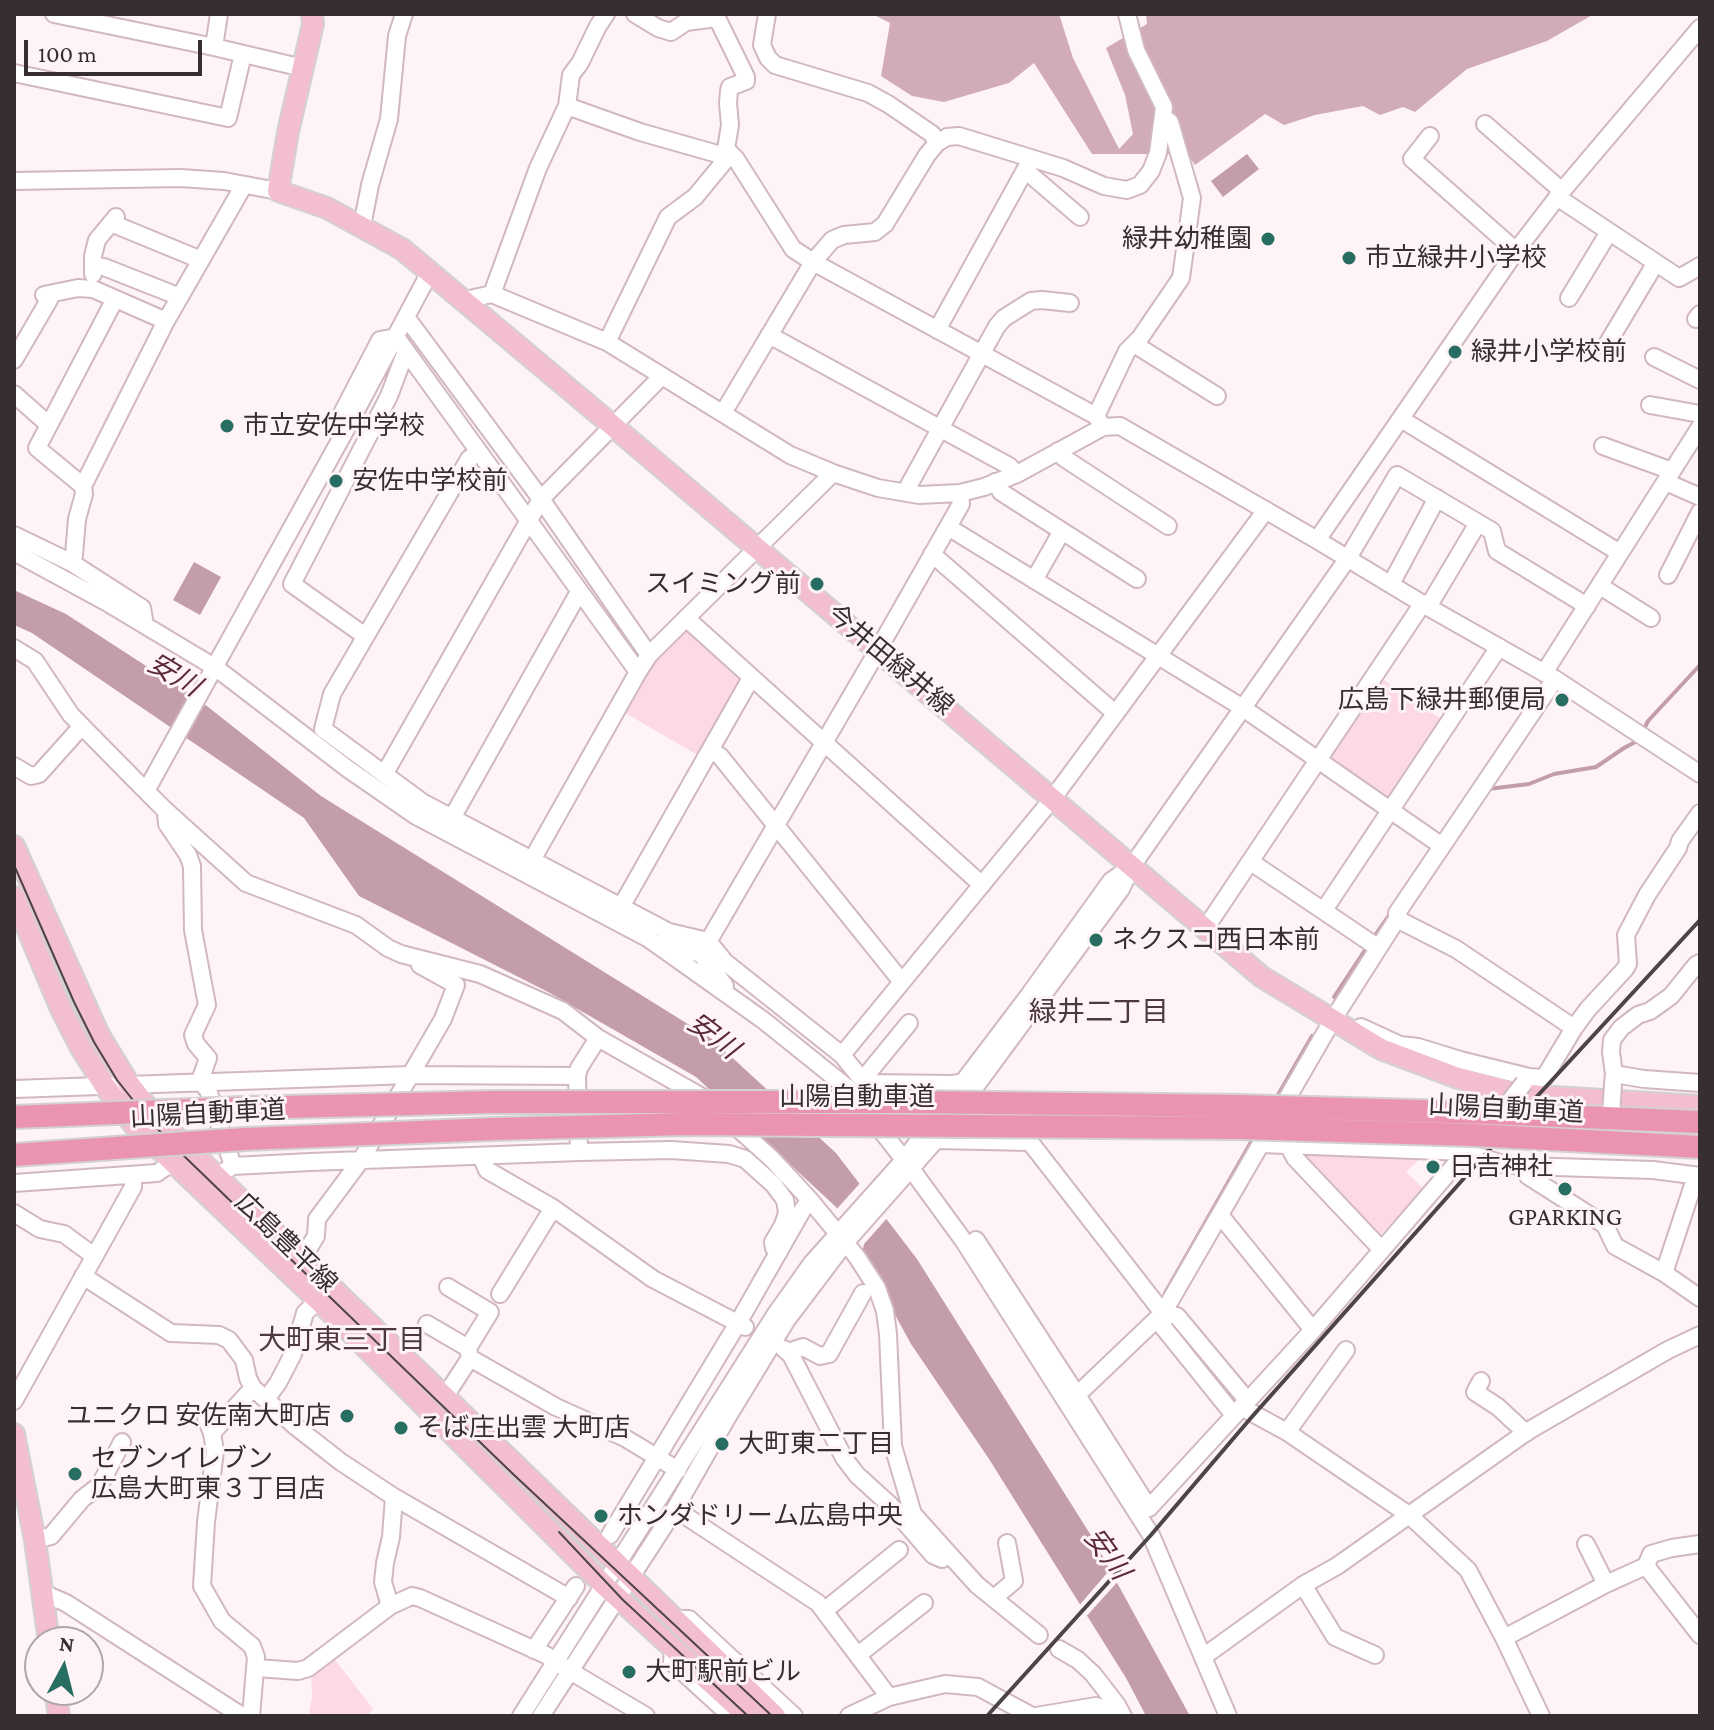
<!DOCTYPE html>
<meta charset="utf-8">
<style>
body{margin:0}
#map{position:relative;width:1714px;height:1730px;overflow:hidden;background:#fef4f7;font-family:"Crimson Pro",serif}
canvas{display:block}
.frame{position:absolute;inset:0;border:16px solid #372e30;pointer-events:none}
.north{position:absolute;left:24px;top:1626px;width:80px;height:80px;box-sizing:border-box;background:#fef4f7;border:2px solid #aea5a7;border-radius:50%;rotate:7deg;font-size:22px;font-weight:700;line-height:32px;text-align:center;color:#372e30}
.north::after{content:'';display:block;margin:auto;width:28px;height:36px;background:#286d61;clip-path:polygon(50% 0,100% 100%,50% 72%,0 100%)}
.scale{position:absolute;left:24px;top:40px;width:178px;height:36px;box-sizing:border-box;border:4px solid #372e30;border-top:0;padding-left:10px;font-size:24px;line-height:28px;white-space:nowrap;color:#372e30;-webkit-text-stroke:6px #fef4f7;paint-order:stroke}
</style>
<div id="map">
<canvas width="1714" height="1730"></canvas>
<div class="frame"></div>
<div class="north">N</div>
<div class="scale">100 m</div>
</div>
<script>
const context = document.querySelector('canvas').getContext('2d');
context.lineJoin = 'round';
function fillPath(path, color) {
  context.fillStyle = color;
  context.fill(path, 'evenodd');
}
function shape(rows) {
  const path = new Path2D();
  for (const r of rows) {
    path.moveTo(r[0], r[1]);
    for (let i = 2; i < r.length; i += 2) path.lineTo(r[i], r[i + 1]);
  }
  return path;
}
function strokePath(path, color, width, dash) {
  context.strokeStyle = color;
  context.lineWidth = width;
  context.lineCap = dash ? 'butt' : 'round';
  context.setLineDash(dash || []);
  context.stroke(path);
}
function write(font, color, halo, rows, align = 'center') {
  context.font = font + ' "Crimson Pro","Noto Sans JP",serif';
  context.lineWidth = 6;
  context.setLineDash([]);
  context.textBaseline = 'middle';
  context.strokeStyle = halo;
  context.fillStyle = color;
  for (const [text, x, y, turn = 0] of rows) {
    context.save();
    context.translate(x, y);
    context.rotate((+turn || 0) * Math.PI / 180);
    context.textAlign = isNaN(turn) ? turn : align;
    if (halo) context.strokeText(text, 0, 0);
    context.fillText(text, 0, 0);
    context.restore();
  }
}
fillPath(shape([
 [684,630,690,631,741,677,742,686,701,757,622,711,652,660],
 [1381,678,1443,720,1390,799,1385,801,1327,757],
 [1298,1148,1425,1154,1406,1172,1425,1190,1379,1236,1301,1158],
 [332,1656,373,1709,367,1716,309,1716,312,1696,311,1670]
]), '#fcd9e3');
fillPath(shape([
 [872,14,1059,14,1073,58,1119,149,1133,134,1125,95,1106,48,1147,24,1146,14,1594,14,1547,41,1467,69,1415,112,1403,107,1380,115,1363,106,1315,115,1284,125,1265,114,1195,165,1187,154,1092,154,1034,63,1009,83,944,102,912,96,881,76,890,23]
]), '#d1acb7');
fillPath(shape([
 [1247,154,1259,169,1223,197,1211,181],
 [194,562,221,577,200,615,173,600],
 [14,590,66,614,140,662,198,699,321,796,712,1039,836,1153,917,1259,1092,1537,1190,1716,1146,1716,1126,1678,989,1459,911,1344,836,1207,696,1077,548,992,359,896,304,818,32,633,14,625]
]), '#c39ea9');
fillPath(shape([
 [862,1181,889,1216,864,1244,861,1258,854,1250,834,1212],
 [1113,1566,1120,1579,1084,1619,1077,1608]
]), '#fef4f7');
strokePath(shape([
 [1645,727,1648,721,1700,665],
 [1488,789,1529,784,1554,774,1596,767,1624,748,1639,740],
 [1372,940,1392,911],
 [1334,997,1367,947],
 [1275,1100,1312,1036],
 [1165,1293,1255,1135],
 [1173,1324,1224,1388]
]), '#c39ea9', 4);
const minor = shape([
 [54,14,214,47,303,68],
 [635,14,658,28,671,32,686,22,717,18,746,77,746,81,730,87,729,91,728,103,730,125,726,149,736,159,793,249,813,262,1096,416,1103,427],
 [767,14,762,45,768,58,775,65,868,93,888,104,932,134,937,143],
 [214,47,219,14],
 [14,73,228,118,243,54],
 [567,106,640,132,728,157],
 [1485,124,1562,191],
 [1430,136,1412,159,1516,251],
 [1025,170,1080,217],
 [14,181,180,178,224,181,278,191],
 [1557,197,1679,278,1700,266],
 [111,223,201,260],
 [362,226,370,185,389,119,397,36,404,14],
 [93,265,104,267,180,297],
 [93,274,93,256,97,240,116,217],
 [492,294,538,168,567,106,571,75,580,63,598,26,606,14],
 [44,295,78,288,93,289,166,321],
 [1569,298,1609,232],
 [465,300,492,294,607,342,790,455,833,473,878,488,919,495,960,493,984,487,1017,474,1103,427,1120,426,1317,540,1428,607,1555,679,1700,774],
 [406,317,541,499,649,655],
 [1696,319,1700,314],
 [937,330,1025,170,1033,159],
 [769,335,1009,466,1017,474],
 [607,342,668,217,695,197,728,157,736,159],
 [1134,344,1217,396],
 [1606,346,1655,264],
 [1654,357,1700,380],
 [14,360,49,300,50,294],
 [14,394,49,425],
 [1650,405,1700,414],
 [723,413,813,262,832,240,844,235,875,232,885,224,927,155,937,143,947,137,959,136,1063,168,1104,186,1127,190,1140,185,1151,171,1158,153,1164,107,1136,50,1127,14],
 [1096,416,1127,351,1140,338,1181,278,1192,198,1170,122,1163,117],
 [1401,419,1620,553],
 [344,433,338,421,380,340,396,337,638,672],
 [1603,446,1672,471],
 [1058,451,1064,458,1168,526],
 [478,452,469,459,332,694,323,729,422,802,669,932,708,941,725,962,842,1055,859,1076,868,1083,952,1084,963,1082,975,1088],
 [995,482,1001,492,1137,579],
 [1666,482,1700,497],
 [83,486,166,321,244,185],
 [907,493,909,485,997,326,1004,318,1031,301,1042,300,1070,303],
 [948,527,1243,708,1442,846],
 [14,535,72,563,142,608,145,625],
 [1317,540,1516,251,1562,191,1700,28],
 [14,552,106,602,216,668,348,769,416,816,649,939,763,1020,849,1089,912,1170,963,1240,1151,1535,1228,1716],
 [932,554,1115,713],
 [72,563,74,555,77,519,84,494,83,486,37,448,115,299],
 [1668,575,1700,512],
 [1034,580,1062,531],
 [1391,584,1437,498],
 [1600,586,1651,618],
 [1428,607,1478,523],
 [686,618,982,885],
 [365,636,292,584,389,396,406,351],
 [14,648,35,661,71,715,136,781,165,810,246,883,356,925,388,948,401,954,480,974,563,1011,598,1038,709,1101],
 [1544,673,1700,427],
 [710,750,720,756,902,982],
 [14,766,31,776,39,774,82,726],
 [385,773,541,499,662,376],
 [146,791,344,433,430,272],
 [166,813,167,824,188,855,192,866,193,930,207,1005,193,1035,196,1044,208,1058,200,1081],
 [452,818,579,592],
 [532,860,638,672,649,655,833,473],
 [1251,862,1377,947],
 [621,907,751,678],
 [1324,910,1499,647],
 [1397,919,1456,949,1574,1028],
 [1205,929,1423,603],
 [662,943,701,954,725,986],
 [701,954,878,650,961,504,960,493],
 [1361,1027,1400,1045,1418,1047,1460,1060,1529,1077,1544,1078,1574,1028,1588,1009,1625,969,1628,964,1626,935,1647,895,1678,848,1680,841,1700,813],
 [842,1055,1053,798,1266,510],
 [1614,1074,1644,1079,1700,1083],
 [200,1081,208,1090,233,1166],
 [868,1083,869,1072,909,1023],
 [1613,1084,1614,1074,1611,1052,1612,1040,1621,1028,1638,1015,1650,1011,1671,996,1696,965,1700,963],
 [14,1089,410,1075,577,1076],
 [732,1123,772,1159,810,1200,857,1257,877,1288,885,1311,888,1334,893,1446,913,1514,977,1585,1039,1635],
 [936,1140,1030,1142,1163,1313,1163,1327,1233,1414],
 [1261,1144,1465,1152,1503,1164,1523,1166,1653,1170,1700,1176],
 [1288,1145,1295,1158,1381,1249],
 [579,1152,577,1076,579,1068,598,1038],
 [481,1156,487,1170,553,1208,653,1279,745,1327],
 [1523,1166,1528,1176,1605,1225,1615,1246,1664,1273,1700,1298],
 [217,1176,233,1166,310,1162,579,1152,671,1150,729,1154,745,1159,773,1184,785,1200,787,1213,783,1225,773,1242,774,1248,779,1252],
 [14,1183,157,1173,173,1162],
 [14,1213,40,1229,64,1234,94,1256],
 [1220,1215,1313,1330],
 [976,1240,1077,1395,1149,1508,1313,1330,1485,1130],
 [302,1259,316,1236,317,1219,361,1160,443,1019,456,985,420,965],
 [1664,1273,1696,1176],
 [83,1276,171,1333,219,1335,229,1340,244,1360,248,1378,253,1388,295,1426,341,1462,394,1497,569,1598],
 [500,1294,553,1208],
 [1163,1313,1177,1316,1247,1400],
 [427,1324,468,1348],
 [784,1349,791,1355,844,1458,857,1475,890,1505,933,1555,942,1559,949,1554],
 [788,1352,803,1347,820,1356,829,1354,863,1293],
 [470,1358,556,1407,625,1438,678,1470],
 [1481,1381,1475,1392,1498,1407,1526,1433],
 [1077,1395,1163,1313,1332,1021,1397,919,1397,913,1555,679],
 [444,1398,470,1358,468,1348,490,1312,448,1287],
 [266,1399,278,1383,293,1354,305,1313,318,1300],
 [14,1401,133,1187,133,1175],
 [1241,1407,1287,1432,1409,1515,1468,1570,1504,1638,1541,1716],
 [206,1418,212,1433,215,1451,206,1522,202,1586,222,1621,252,1646,256,1657,251,1716],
 [1287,1432,1346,1350],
 [212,1433,253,1388],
 [675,1509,818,1603,889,1697],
 [610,1535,738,1323,803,1209,810,1200],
 [35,1540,51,1536,82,1499,100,1485,122,1442],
 [1586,1544,1606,1584],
 [1700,1544,1672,1548,1651,1554,1646,1566,1700,1635],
 [1303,1585,1335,1637,1375,1655],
 [43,1593,66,1603,242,1716],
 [994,1598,1014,1581,1007,1543],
 [390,1606,383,1582,385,1563,391,1537,394,1497],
 [824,1611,899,1550],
 [675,1619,689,1619,794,1716],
 [1504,1638,1606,1584,1646,1566],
 [673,1648,672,1662,731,1716],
 [1059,1649,1078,1660,1093,1674,1117,1705,1123,1716],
 [534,1650,576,1586],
 [858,1655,924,1603],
 [1203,1657,1303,1585,1337,1566,1528,1431,1668,1350,1700,1335],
 [257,1668,298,1671,308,1668,390,1606,412,1596,420,1598,546,1655,570,1671,646,1716],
 [521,1716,775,1315,812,1263,904,1160,1029,995,1111,881,1131,867],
 [541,1716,675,1509,727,1418,786,1321,845,1243,936,1140,1121,889,1132,866,1348,558,1397,475,1492,531,1497,551,1587,606],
 [849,1716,889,1697,945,1684,978,1687,1032,1716],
 [1036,1716,1096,1706,1104,1709,1110,1716]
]);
const major = shape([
 [312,14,313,24,288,132,278,191,327,208,402,249,613,426,1262,977,1381,1049,1458,1078,1508,1091,1538,1096,1700,1106],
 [14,846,99,1035,129,1084,154,1116,775,1716],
 [14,897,61,1009,81,1048,104,1085,134,1125,318,1300,604,1585,747,1716],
 [14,1434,35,1540,49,1642],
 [55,1690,59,1716]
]);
strokePath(minor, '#d1b8bf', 20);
strokePath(major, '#d3d1d1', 24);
strokePath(minor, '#fff', 16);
strokePath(major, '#f3bfd0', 20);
strokePath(shape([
 [14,865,74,1002,94,1042,117,1080,148,1119,184,1156,513,1474,772,1716],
 [559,1532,623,1600,748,1716]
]), '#4d4446', 2);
strokePath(shape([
 [987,1716,1151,1535,1250,1419,1530,1104,1700,920]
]), '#4d4446', 4);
const minorBridge = shape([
 [1510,1101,1524,1083],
 [1611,1115,1613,1084]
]);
const highwayBridge = shape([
 [14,1117,243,1108,492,1102,908,1102,1241,1106,1487,1113,1700,1122],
 [14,1155,245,1139,494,1129,686,1124,1241,1128,1473,1135,1700,1147]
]);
strokePath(minorBridge, '#d1b8bf', 20, []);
strokePath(highwayBridge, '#d3d1d1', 26, []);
strokePath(minorBridge, '#fff', 16);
strokePath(highwayBridge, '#eb94b1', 22);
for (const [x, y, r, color] of [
 [1268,239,8,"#286d61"],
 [1349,258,8,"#286d61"],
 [1455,352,8,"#286d61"],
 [227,426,8,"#286d61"],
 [336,481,8,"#286d61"],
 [817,584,8,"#286d61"],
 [1562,700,8,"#286d61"],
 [1096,940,8,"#286d61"],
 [1433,1167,8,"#286d61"],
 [1565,1189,8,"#286d61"],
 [347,1416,8,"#286d61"],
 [401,1428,8,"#286d61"],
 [722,1444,8,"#286d61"],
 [75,1474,8,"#286d61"],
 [601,1516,8,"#286d61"],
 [629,1672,8,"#286d61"]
]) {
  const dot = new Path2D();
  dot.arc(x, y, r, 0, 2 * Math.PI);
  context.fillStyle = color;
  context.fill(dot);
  strokePath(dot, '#fef4f7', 3);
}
write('26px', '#372e30', '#fef4f7', [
 ["緑井幼稚園",1252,239,"right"],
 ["市立緑井小学校",1365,258],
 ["緑井小学校前",1471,352],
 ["市立安佐中学校",243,426],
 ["安佐中学校前",352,481],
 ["スイミング前",801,584,"right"],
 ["広島下緑井郵便局",1546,700,"right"],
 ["ネクスコ西日本前",1112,940],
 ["日吉神社",1449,1167],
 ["GPARKING",1565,1217,"center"],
 ["ユニクロ 安佐南大町店",331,1416,"right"],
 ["そば庄出雲 大町店",417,1428],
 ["大町東二丁目",738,1444],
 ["セブンイレブン",91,1459],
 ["広島大町東３丁目店",91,1489],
 ["ホンダドリーム広島中央",617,1516],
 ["大町駅前ビル",645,1672]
], 'left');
write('26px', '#372e30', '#fef4f7', [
 ["今井田緑井線",890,660,40],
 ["山陽自動車道",857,1097],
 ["山陽自動車道",1506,1109,3],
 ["山陽自動車道",208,1114,-3],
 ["広島豊平線",286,1243,44]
]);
write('italic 28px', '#5c2a3c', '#fef4f7', [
 ["安川",174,675,31],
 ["安川",713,1036,37],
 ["安川",1107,1554,54]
]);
write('28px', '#4c383e', '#fef4f7', [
 ["緑井二丁目",1099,1012],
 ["大町東三丁目",342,1340]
]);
</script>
